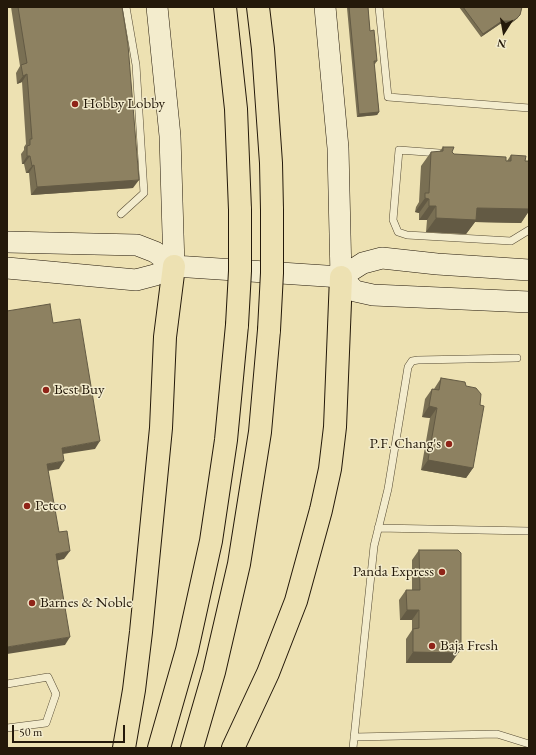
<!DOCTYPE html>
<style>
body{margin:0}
#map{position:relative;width:536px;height:755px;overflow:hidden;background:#ede1b2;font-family:"EB Garamond",serif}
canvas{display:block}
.frame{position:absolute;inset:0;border:8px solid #24190a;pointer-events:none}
.north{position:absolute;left:484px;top:12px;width:40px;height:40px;-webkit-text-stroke:3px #f3eccd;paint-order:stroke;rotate:191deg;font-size:11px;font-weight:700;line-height:16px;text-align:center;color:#24190a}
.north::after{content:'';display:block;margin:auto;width:14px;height:18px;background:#24190a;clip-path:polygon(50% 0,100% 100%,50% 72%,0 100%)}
.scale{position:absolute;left:12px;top:725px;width:113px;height:18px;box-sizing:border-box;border:2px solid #24190a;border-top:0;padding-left:5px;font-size:12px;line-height:14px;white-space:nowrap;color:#24190a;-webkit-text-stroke:3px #f3eccd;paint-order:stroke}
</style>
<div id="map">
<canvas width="536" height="755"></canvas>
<div class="frame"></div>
<div class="north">N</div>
<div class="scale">50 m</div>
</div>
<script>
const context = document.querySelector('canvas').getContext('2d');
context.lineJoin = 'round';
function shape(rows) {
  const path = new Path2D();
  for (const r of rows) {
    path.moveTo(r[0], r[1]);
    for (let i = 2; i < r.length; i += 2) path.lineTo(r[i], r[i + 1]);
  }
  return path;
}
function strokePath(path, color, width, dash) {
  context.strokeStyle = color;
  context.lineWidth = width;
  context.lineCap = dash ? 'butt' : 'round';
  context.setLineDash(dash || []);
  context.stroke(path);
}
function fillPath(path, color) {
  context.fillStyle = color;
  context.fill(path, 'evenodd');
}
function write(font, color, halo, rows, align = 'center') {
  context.font = font + ' "EB Garamond",serif';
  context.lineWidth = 3;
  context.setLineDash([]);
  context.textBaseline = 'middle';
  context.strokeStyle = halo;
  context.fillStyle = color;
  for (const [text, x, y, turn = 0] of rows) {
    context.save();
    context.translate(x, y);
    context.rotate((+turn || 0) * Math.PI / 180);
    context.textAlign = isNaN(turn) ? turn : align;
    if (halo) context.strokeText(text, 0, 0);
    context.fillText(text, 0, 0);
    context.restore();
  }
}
const service = shape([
 [379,7,388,97,529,108],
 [439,153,399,150,393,220,398,232,407,235,511,241,529,230],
 [121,214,144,193,136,65,126,7],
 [378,528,529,531],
 [7,684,48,677,56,694,46,723,7,728],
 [354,737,497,734,529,744],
 [353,748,374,546,388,489,408,367,412,361,418,360,517,358]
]);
const secondary = shape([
 [157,7,170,136,174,266],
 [325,7,338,148,341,277],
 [7,242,137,245,155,252,174,266],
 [7,268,136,280,155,275,174,266,341,277,363,263,382,258,437,264,529,270],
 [341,277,355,291,373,295,529,302]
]);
const motorway = shape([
 [225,7,236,109,240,210],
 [258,7,263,49,271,163,272,210],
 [124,748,134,690,141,632,161,428,165,337,174,266],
 [159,748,187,650,211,541,226,440,237,325],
 [192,748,214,672,239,564,260,432,269,330],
 [233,748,268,673,296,601,321,510,330,469,335,427,341,277]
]);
strokePath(service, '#564b34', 8);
strokePath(secondary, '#24190a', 22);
strokePath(motorway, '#24190a', 24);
strokePath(service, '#f3eccd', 7);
strokePath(secondary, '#f3eccd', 21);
strokePath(motorway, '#ede1b2', 22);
const motorwayBridge = shape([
 [237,325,240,271,240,210],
 [269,330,272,273,272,210]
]);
strokePath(motorwayBridge, '#24190a', 24, []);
strokePath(motorwayBridge, '#ede1b2', 22);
fillPath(shape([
 [11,7,122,7,133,188,31,195,29,173,26,173,24,164,22,164,21,154,24,150,24,147,26,144,22,82,17,84,16,73,20,66],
 [347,7,368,7,370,31,377,61,375,64,374,64,379,112,377,115,357,117,347,8],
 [459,7,523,7,522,8,518,18,510,24,500,24,481,37],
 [443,147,454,154,507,161,511,155,525,161,529,161,529,211,521,223,475,222,466,234,426,232,427,220,419,220,419,213,415,212,416,207,419,202,421,166,431,152,439,152],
 [441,378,466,386,480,405,473,468,466,478,421,470,430,418,422,417,425,399,432,389,434,389],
 [419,550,454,659,451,663,406,663,406,639,412,630,412,620,400,620,399,600,406,590,412,590,412,560]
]), '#796f53');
fillPath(shape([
 [520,15,514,21,510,24,500,24,481,37,483,34,502,21],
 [27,74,22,82,17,84,23,76],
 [379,112,377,115,357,117,359,114],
 [27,156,30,156,24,164,22,164],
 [34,165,29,173,26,173,32,166],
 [139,180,133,188,31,195,37,187],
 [425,198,429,199,419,213,415,212],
 [429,206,436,206,427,220,419,220],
 [477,208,529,209,529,211,521,223,475,222,466,234,426,232,436,218],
 [429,406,437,408,430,418,422,417],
 [100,441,95,449,56,455,62,448],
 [428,460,473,468,466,478,421,470],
 [64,461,59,469,42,472,47,464],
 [70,551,64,559,51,562,56,554],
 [407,610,419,610,412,620,400,620],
 [70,637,65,645,7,654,7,647],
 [461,649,454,659,451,663,406,663,413,652]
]), '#635a44');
const building = shape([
 [18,7,122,7,128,45,139,180,37,187,34,165,32,166,30,156,27,156,27,146,30,145,30,139,32,139,27,74,23,76,21,65,27,63,18,7],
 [349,7,368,7,370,31,374,30,377,61,374,61,379,112,359,114,349,7],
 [463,7,522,7,520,15,516,19,512,21,502,21,483,34,463,7],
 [443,147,454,147,452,152,454,154,506,157,506,161,511,161,511,155,526,156,525,161,529,161,529,209,477,208,476,220,436,218,436,206,429,206,429,199,425,198,425,193,429,193,431,152,443,151,443,147],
 [50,304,53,323,80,319,100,441,62,448,64,461,47,464,59,532,67,531,70,551,56,554,70,637,7,647,7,311,50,304],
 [441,378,465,382,466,386,476,388,481,394,480,405,484,406,473,468,428,460,437,408,429,406,432,389,439,390,441,378],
 [419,550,458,550,461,553,461,649,458,653,413,652,413,629,419,628,419,610,407,610,406,590,420,590,419,550]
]);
fillPath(building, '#8d8161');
strokePath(building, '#635a44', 1);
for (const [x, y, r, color] of [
 [75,104,4,"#8f2418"],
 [46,390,4,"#8f2418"],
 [449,444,4,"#8f2418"],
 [27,506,4,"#8f2418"],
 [442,572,4,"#8f2418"],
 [32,603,4,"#8f2418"],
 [432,646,4,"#8f2418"]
]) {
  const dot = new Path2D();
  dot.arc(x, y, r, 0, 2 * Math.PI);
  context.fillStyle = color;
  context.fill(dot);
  strokePath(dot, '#f3eccd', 1.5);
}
write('15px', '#24190a', '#f3eccd', [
 ["Hobby Lobby",83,104],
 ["Best Buy",54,390],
 ["P.F. Chang's",441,444,"right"],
 ["Petco",35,506],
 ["Panda Express",434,572,"right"],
 ["Barnes & Noble",40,603],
 ["Baja Fresh",440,646]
], 'left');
</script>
